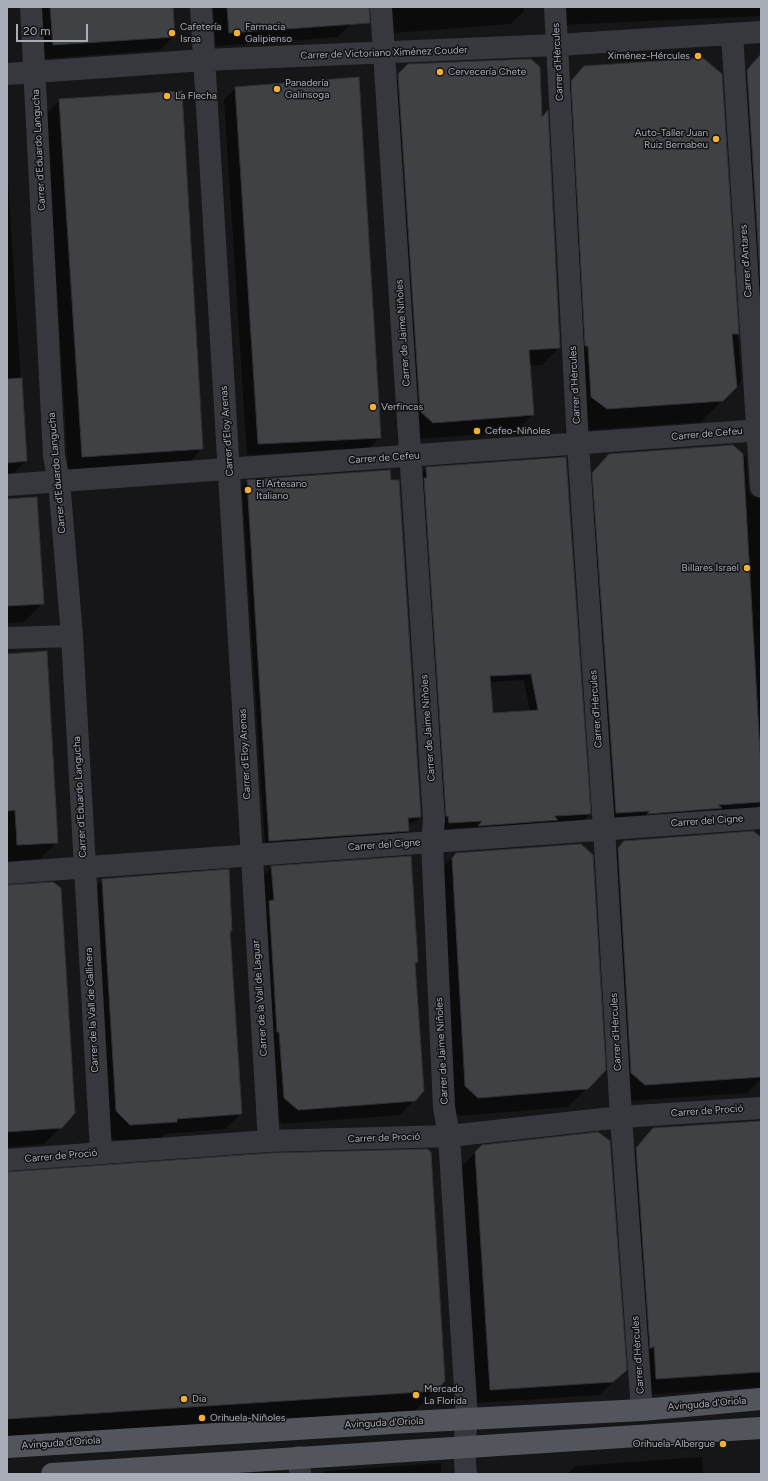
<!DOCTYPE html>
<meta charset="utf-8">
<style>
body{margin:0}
#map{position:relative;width:768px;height:1481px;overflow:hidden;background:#161618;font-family:Figtree,sans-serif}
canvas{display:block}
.frame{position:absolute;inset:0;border:8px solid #a8adb8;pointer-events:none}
.scale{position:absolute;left:16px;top:24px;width:72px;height:18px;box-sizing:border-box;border:2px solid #a8adb8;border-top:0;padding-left:5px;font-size:12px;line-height:14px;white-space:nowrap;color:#a8adb8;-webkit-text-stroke:3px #111113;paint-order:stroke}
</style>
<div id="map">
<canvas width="768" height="1481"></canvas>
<div class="frame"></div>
<div class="scale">20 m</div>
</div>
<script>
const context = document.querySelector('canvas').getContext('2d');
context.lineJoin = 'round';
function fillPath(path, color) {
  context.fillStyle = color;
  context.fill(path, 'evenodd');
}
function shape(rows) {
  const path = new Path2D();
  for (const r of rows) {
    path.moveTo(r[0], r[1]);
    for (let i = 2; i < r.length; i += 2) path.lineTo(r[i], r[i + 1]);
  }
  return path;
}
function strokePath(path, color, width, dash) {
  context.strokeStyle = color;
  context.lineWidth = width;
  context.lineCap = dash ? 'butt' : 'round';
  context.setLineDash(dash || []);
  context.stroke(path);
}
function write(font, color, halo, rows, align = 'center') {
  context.font = font + ' Figtree,sans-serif';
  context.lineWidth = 3;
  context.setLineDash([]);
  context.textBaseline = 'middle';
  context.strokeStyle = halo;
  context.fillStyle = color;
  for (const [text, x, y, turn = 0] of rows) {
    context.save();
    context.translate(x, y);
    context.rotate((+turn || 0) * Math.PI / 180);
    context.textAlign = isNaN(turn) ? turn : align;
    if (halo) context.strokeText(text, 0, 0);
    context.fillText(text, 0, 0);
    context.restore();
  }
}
fillPath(shape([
 [36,7,172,7,174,36,160,50,40,59],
 [213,7,350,7,351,24,338,37,216,46],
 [391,7,524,7,524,11,511,24,392,33],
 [559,7,761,7,761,16,560,25],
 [761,55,761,418,740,76],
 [408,65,559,348,542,365,530,366,533,414,516,432,416,439,381,92],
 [584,67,721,75,741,382,701,422,586,430,562,89],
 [236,88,380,437,368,449,247,455,224,99],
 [60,100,202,448,189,462,68,470,46,114],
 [7,165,26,461,7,479],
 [733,446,746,457,749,494,754,498,752,474,761,464,761,803,743,821,596,832,590,474,610,455],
 [565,458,590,814,583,821,473,832,477,827,442,829,420,475,427,468],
 [524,680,530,712,492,715,489,682],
 [247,481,420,817,415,822,407,823,408,831,403,836,265,846,242,487],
 [7,501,43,603,24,622,7,623],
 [7,655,57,842,40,859,21,860,7,875],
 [761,838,761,1079,747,1093,629,1101,608,858,625,841],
 [456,854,587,1088,568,1107,459,1116,446,1105,437,873],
 [272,867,417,962,414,965,414,1100,400,1115,283,1124,270,1113,257,882],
 [103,880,231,931,229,933,241,1114,225,1129,165,1134,161,1138,114,1140,100,1127,87,895],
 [7,885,61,1127,44,1144,7,1147],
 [761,1121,761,1387,640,1395,620,1165,653,1129],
 [482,1146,626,1370,599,1395,477,1403,462,1166],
 [7,1173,435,1390,416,1410,7,1437],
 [702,1457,703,1474,567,1474,575,1466],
 [441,1463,441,1474,321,1474,324,1471]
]), '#0007');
const building = shape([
 [50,7,173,7,175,37,53,45,50,7],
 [227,7,369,7,370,23,229,33,227,7],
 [761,54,761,291,747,70,761,54],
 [703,58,722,74,739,334,732,334,737,387,723,401,607,409,591,397,588,346,585,346,571,81,584,66,703,58],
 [531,59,540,67,542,117,548,110,560,348,529,350,534,415,433,423,420,411,398,74,408,64,531,59],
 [359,77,381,438,258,444,235,87,359,77],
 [182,91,203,449,82,457,59,99,182,91],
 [22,378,27,461,7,463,7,379,22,378],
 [733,445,743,454,761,769,761,802,718,805,722,808,647,814,650,811,616,813,592,473,609,454,733,445],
 [566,457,591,814,554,816,558,820,478,826,482,821,449,823,448,816,446,816,424,478,427,478,426,467,566,457],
 [531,674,538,710,493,713,490,676,531,674],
 [390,470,391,480,399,480,421,817,408,818,409,831,269,841,247,480,390,470],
 [37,497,44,604,7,606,7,499,37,497],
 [47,651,58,843,17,845,15,810,7,811,7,654,47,651],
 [753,831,761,837,761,1077,645,1085,631,1073,618,848,624,841,753,831],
 [581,844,593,855,606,1070,588,1089,478,1098,465,1086,452,858,456,853,581,844],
 [411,856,418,962,415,963,424,1091,415,1101,298,1110,284,1098,279,1032,277,1032,269,901,274,900,271,866,411,856],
 [229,869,232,931,230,931,242,1114,177,1119,177,1122,130,1125,116,1111,102,879,229,869],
 [53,882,61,888,75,1113,62,1128,7,1132,7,885,53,882],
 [761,1121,761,1372,656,1379,654,1346,650,1349,636,1148,653,1128,761,1121],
 [598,1132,610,1141,627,1370,613,1382,490,1390,475,1152,482,1145,598,1132],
 [427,1149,431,1152,445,1381,436,1391,7,1419,7,1172,270,1153,427,1149]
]);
fillPath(building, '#404145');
strokePath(building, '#303034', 1);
strokePath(shape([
 [31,7,54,456,59,481,72,636,101,1152],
 [201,7,269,1141],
 [381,7,434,819,432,842,444,1107,449,1136,467,1419,464,1448,466,1474],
 [555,7,578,444,604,828,621,1117,642,1410],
 [732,34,761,487],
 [7,74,204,60,557,45,761,32],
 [7,485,761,430],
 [7,638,72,636],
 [7,873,761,818],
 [7,1160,269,1141,449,1136,621,1117,761,1108],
 [299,1457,300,1474]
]), '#37383d', 22);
strokePath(shape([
 [7,1447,409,1422,642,1410,761,1399],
 [52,1474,761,1428]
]), '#53555c', 22);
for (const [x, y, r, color] of [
 [172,33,4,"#f2b134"],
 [237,33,4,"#f2b134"],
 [698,56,4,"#f2b134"],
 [440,72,4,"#f2b134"],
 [277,89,4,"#f2b134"],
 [167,96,4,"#f2b134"],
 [716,139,4,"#f2b134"],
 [373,407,4,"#f2b134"],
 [477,431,4,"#f2b134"],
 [248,490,4,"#f2b134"],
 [747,568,4,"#f2b134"],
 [416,1395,4,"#f2b134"],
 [184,1399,4,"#f2b134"],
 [202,1418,4,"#f2b134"],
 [723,1444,4,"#f2b134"]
]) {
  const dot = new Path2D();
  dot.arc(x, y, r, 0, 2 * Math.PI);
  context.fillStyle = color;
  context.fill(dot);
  strokePath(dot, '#111113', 1.5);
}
write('10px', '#a8adb8', '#111113', [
 ["Cafetería",180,27],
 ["Israa",180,39],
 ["Farmacia",245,27],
 ["Galipienso",245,39],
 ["Ximénez-Hércules",690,56,"right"],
 ["Cervecería Chete",448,72],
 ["Panadería",285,83],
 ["Galinsoga",285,95],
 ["La Flecha",175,96],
 ["Auto-Taller Juan",708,133,"right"],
 ["Ruiz Bernabeu",708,145,"right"],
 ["Verfincas",381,407],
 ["Cefeo-Niñoles",485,431],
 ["El Artesano",256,484],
 ["Italiano",256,496],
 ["Billares Israel",739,568,"right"],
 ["Mercado",424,1389],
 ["La Florida",424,1401],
 ["Dia",192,1399],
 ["Orihuela-Niñoles",210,1418],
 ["Orihuela-Albergue",715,1444,"right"]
], 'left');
write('10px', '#a8adb8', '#111113', [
 ["Carrer de Victoriano Ximénez Couder",384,53,-2],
 ["Carrer d'Hèrcules",558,62,-93],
 ["Carrer d'Eduardo Langucha",39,150,-93],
 ["Carrer d'Antares",746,261,-94],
 ["Carrer de Jaime Niñoles",403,333,-94],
 ["Carrer d'Hèrcules",575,385,-93],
 ["Carrer d'Eloy Arenas",227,431,-94],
 ["Carrer de Cefeu",707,434,-5],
 ["Carrer de Cefeu",384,458,-4],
 ["Carrer d'Eduardo Langucha",57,473,-95],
 ["Carrer d'Hèrcules",596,709,-94],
 ["Carrer de Jaime Niñoles",428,728,-94],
 ["Carrer d'Eloy Arenas",245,754,-93],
 ["Carrer d'Eduardo Langucha",80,797,-93],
 ["Carrer del Cigne",707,821,-4],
 ["Carrer del Cigne",384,845,-4],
 ["Carrer de la Vall de Laguar",260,998,-94],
 ["Carrer de la Vall de Gallinera",92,1010,-93],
 ["Carrer d'Hèrcules",616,1032,-93],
 ["Carrer de Jaime Niñoles",442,1051,-93],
 ["Carrer de Proció",707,1111,-4],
 ["Carrer de Proció",384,1138,-2],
 ["Carrer de Proció",61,1156,-5],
 ["Carrer d'Hèrcules",638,1355,-94],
 ["Avinguda d'Oriola",707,1404,-5],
 ["Avinguda d'Oriola",384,1423,-3],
 ["Avinguda d'Oriola",61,1443,-4]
]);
</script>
